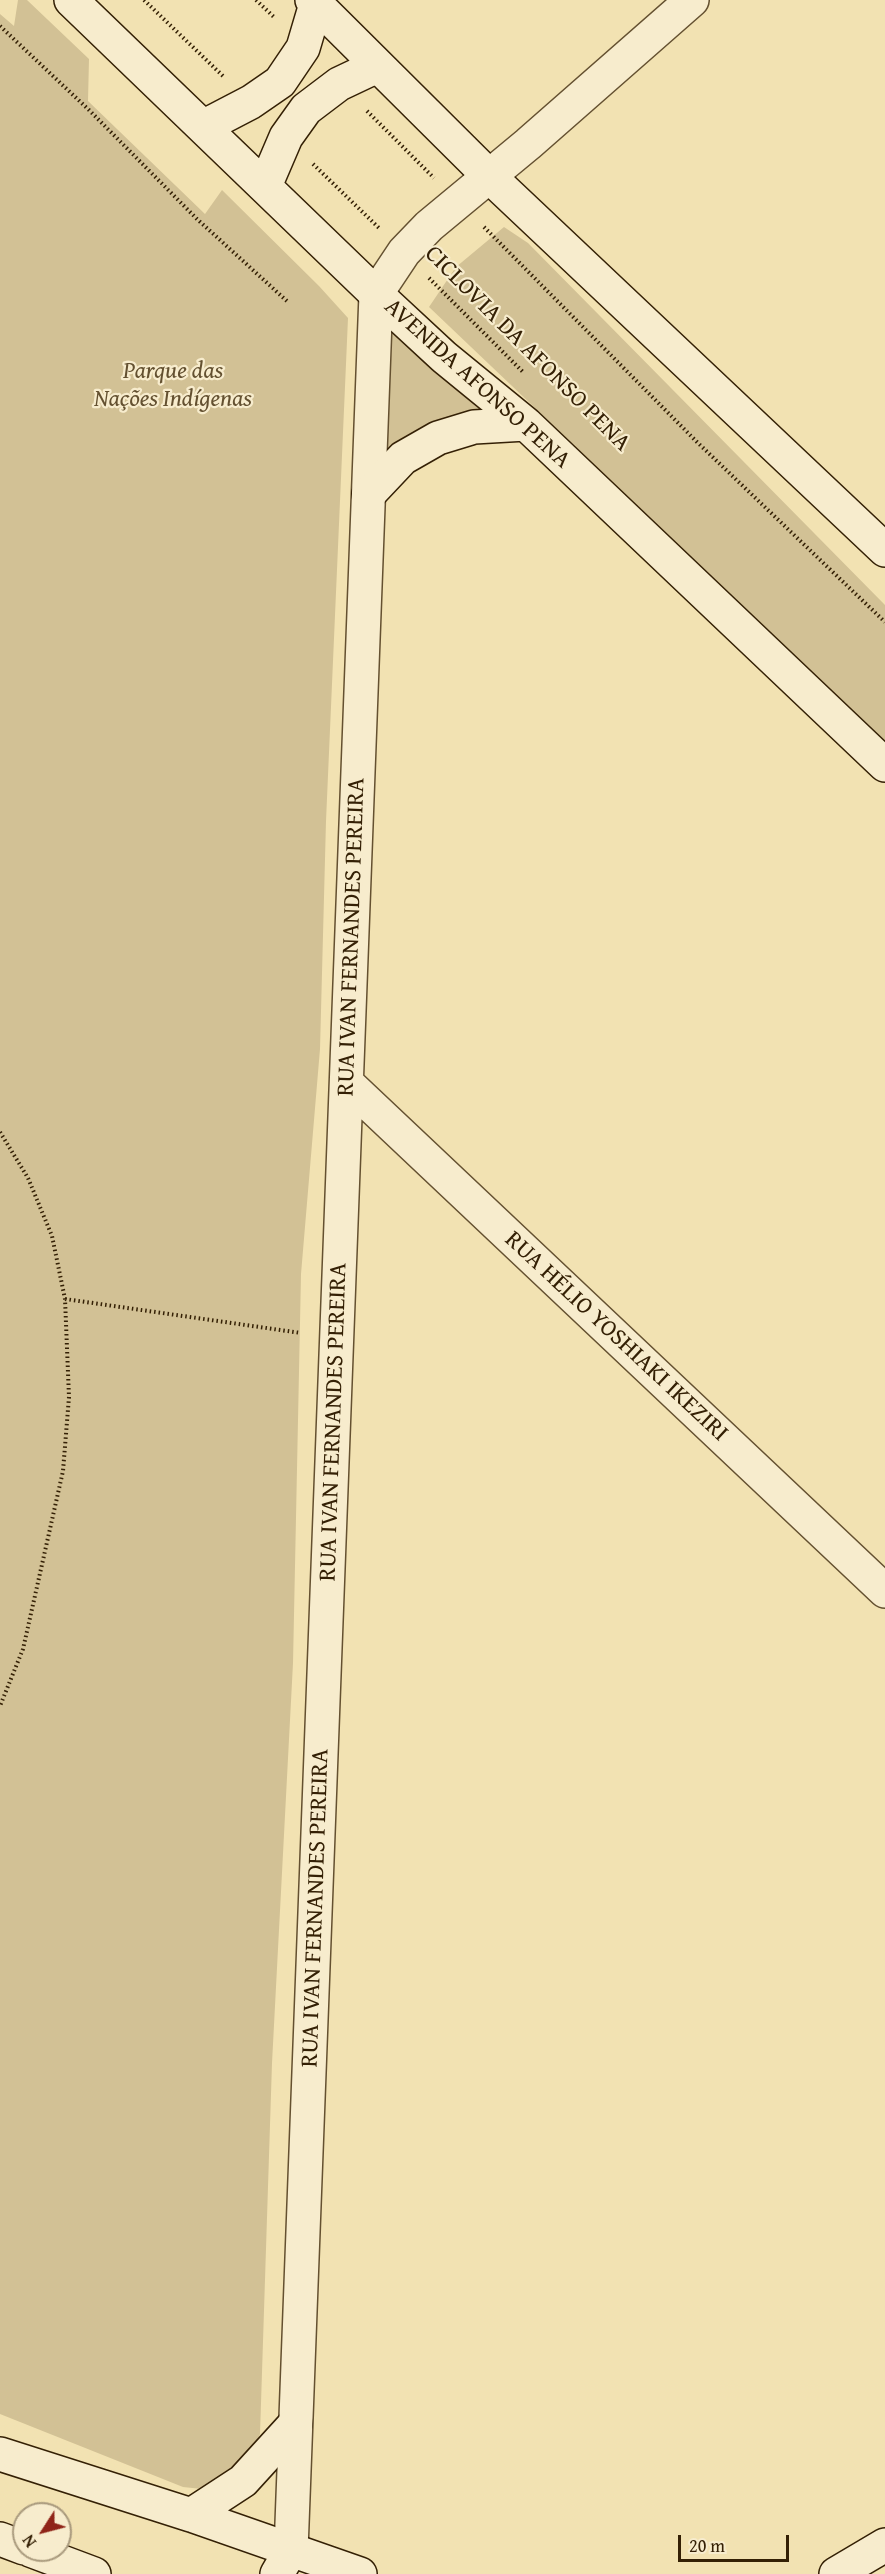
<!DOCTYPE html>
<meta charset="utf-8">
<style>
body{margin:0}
#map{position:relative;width:885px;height:2574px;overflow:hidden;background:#f2e2b2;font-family:"Gentium Book Plus",serif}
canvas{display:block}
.north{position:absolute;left:12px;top:2502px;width:60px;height:60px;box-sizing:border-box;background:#f7eccd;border:2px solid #a99a7d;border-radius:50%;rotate:234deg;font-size:16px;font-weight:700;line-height:24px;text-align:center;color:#342005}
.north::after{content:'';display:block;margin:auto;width:21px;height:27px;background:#8f2418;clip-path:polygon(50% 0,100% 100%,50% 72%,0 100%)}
.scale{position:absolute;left:678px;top:2535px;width:111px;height:27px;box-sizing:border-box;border:3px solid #342005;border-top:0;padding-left:8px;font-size:18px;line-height:21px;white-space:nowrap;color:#342005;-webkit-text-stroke:4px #f7eccd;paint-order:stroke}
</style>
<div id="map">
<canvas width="885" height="2574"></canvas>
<div class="north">N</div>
<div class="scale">20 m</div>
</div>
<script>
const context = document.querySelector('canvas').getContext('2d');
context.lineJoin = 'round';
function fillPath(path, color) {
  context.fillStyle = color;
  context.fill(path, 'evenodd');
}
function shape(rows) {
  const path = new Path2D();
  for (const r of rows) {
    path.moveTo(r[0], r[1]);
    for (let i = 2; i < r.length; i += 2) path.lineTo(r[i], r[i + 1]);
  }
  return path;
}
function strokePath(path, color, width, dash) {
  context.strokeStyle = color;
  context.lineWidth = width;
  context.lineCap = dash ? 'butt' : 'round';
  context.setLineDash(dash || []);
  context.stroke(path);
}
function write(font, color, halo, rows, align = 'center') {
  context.font = font + ' "Gentium Book Plus",serif';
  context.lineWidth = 4.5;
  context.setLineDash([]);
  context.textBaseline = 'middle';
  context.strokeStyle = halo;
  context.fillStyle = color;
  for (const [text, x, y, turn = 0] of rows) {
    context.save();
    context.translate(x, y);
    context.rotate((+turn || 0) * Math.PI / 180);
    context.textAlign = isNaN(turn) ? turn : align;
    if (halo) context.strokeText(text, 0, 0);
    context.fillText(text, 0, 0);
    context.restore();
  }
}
fillPath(shape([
 [18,0,27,0,89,59,88,101,205,214,222,190,319,286,348,318,326,821,320,1049,301,1274,293,1663,272,2063,260,2434,251,2456,202,2489,183,2487,0,2414,0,14,14,26],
 [504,227,528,243,885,605,885,741,429,307,456,267],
 [392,329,492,421,386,466,391,360]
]), '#d2c195');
const minor = shape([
 [347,1083,885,1591],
 [291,2550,376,294,404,252,429,226,528,144,692,0]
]);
const secondary = shape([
 [71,0,376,294,444,357,526,424,885,765],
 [312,0,490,177,885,550],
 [203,127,251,102,280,82,303,48,316,4],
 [265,186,286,137,306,109,339,84,377,66],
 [369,494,403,458,438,438,474,427,526,424],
 [0,2454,191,2515,360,2574],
 [191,2515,243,2481,295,2424],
 [0,2539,24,2548],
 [30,2550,94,2574],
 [277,2574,291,2550],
 [836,2574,885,2545]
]);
strokePath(minor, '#645030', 36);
strokePath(secondary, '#342005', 36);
strokePath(shape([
 [144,0,224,77],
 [256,0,275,18],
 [0,26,89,110,197,219,288,302],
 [367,111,434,178],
 [313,164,379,228],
 [484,227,698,443,885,622],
 [429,278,523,372],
 [0,1132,28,1178,52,1236,65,1299,69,1397,63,1471,23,1649,0,1706],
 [65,1299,301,1333]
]), '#342005', 4, [1.5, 3]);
strokePath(minor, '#f7eccd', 33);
strokePath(secondary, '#f7eccd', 33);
write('24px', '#342005', '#f7eccd', [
 ["CICLOVIA DA AFONSO PENA",527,349,45],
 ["AVENIDA AFONSO PENA",477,384,42],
 ["RUA IVAN FERNANDES PEREIRA",352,937,-88],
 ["RUA HÉLIO YOSHIAKI IKEZIRI",616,1337,43],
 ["RUA IVAN FERNANDES PEREIRA",334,1422,-88],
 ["RUA IVAN FERNANDES PEREIRA",316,1908,-88]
]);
write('italic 24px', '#635030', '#f7eccd', [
 ["Parque das",173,372],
 ["Nações Indígenas",173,400]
]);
</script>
